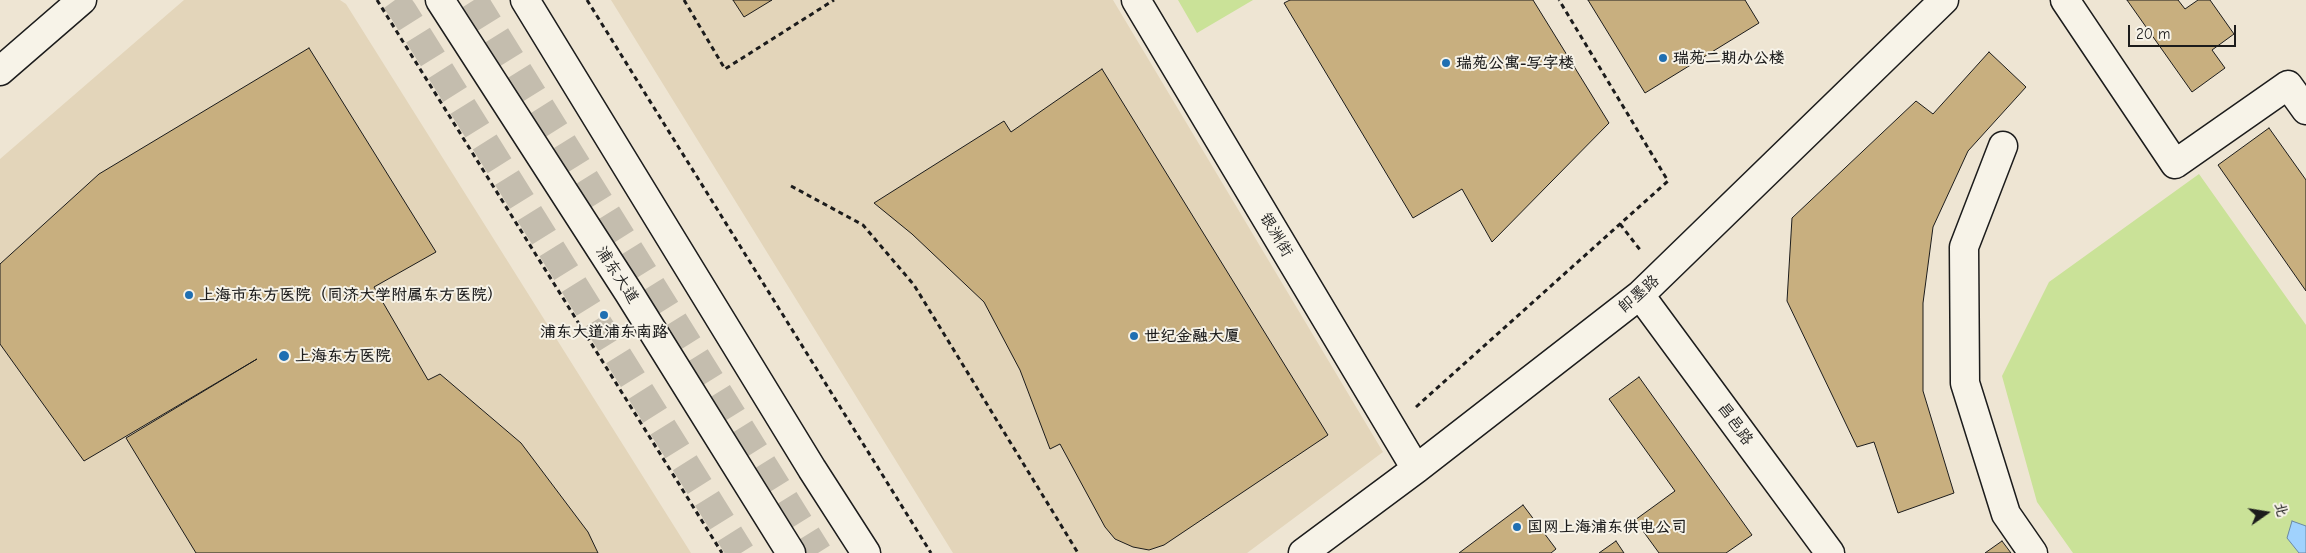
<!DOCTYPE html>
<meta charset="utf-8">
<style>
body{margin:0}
#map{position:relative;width:2306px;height:553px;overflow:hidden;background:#eee5d3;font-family:"Comic Neue","LXGW WenKai TC",sans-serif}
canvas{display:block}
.north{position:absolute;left:2241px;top:488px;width:50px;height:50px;-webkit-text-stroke:4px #f7f3e8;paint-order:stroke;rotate:77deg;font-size:14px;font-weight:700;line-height:20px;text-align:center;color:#1c1c1c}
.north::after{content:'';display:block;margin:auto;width:18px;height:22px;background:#1c1c1c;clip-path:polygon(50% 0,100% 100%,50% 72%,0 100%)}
.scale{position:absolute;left:2128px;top:25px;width:108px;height:22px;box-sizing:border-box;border:2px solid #1c1c1c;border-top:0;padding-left:6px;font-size:15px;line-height:18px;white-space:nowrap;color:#1c1c1c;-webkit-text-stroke:4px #f7f3e8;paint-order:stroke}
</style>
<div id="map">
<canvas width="2306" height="553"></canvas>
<div class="north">北</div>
<div class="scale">20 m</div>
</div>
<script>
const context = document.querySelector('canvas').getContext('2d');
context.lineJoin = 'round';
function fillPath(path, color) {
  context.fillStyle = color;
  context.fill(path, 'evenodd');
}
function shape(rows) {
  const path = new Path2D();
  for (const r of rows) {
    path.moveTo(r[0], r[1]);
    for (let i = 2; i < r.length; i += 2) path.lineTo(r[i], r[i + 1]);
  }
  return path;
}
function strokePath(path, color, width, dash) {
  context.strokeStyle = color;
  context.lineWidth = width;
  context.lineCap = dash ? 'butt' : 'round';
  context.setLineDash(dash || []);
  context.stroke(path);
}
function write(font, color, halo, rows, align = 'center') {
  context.font = font + ' "Comic Neue","LXGW WenKai TC",sans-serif';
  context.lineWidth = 4;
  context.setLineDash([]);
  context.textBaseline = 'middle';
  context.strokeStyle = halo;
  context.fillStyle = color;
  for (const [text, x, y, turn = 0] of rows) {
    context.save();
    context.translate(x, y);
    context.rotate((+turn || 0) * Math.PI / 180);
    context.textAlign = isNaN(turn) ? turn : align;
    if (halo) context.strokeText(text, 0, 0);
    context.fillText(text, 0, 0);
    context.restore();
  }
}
fillPath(shape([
 [184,0,340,0,346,4,691,553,0,553,0,159],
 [611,0,1113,0,1383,452,1247,553,953,553]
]), '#e3d5ba');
fillPath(shape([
 [1178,0,1253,0,1197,33],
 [2199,174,2306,325,2306,553,2073,553,2037,502,2002,376,2049,282]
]), '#cae298');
const water = shape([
 [2292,521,2306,526,2306,553,2299,553,2287,538,2292,521]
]);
fillPath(water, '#a0d2fd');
strokePath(water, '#6b89a3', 1);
const building = shape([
 [733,0,772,0,744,17,733,0],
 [1290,0,1533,0,1609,123,1492,242,1462,189,1413,218,1284,3,1290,0],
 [1588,0,1745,0,1759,23,1645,93,1588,0],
 [2127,0,2178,0,2185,9,2198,0,2210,0,2234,34,2212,50,2225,68,2192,92,2127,0],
 [309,48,436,252,374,287,428,380,440,374,521,443,588,532,598,553,196,553,126,438,257,359,84,461,0,344,0,264,99,174,309,48],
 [1989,52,2026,87,1968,151,1933,227,1923,303,1923,391,1954,493,1898,513,1874,442,1857,447,1787,301,1792,218,1916,101,1933,114,1989,52],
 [1102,69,1328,435,1164,545,1149,550,1133,547,1115,539,1105,527,1060,444,1050,449,1020,370,984,302,912,234,874,203,1004,121,1011,132,1102,69],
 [2269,128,2306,180,2306,291,2218,165,2269,128],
 [1639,377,1752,535,1726,553,1659,553,1635,520,1675,491,1609,399,1639,377],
 [1523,505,1556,549,1551,553,1459,553,1523,505],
 [1616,541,1624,553,1599,553,1616,541],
 [2002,541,2011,553,1985,553,2002,541]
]);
fillPath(building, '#c8af7f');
strokePath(building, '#1c1c1c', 1);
strokePath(shape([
 [395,0,403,11,741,553],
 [474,0,818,553]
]), '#c4bdae', 28, [28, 14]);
const minor = shape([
 [1136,0,1416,469],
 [2065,0,2175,164,2288,85,2306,110],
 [2003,146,1964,247,1965,383,2006,514,2033,553],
 [1640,295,1830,553],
 [1303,553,1416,469,1640,295,1944,0]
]);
const major = shape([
 [440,0,629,293,791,553],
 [525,0,812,469,866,553],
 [0,71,82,0]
]);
strokePath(minor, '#1c1c1c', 31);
strokePath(major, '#1c1c1c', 31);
strokePath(shape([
 [377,0,722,553],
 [587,0,931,553],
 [684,0,725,69,834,0],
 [791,186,863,225,914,285,1078,553],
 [1620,224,1641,251],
 [1416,407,1668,181,1559,0]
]), '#1c1c1c', 3, [5, 4]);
strokePath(minor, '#f7f3e8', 28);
strokePath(major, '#f7f3e8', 28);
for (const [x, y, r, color] of [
 [1663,58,5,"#1f6fb2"],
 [1446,63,5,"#1f6fb2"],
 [189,295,5,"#1f6fb2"],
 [604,315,5,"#1f6fb2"],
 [1134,336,5,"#1f6fb2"],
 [284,356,6,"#1f6fb2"],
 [1517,527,5,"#1f6fb2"]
]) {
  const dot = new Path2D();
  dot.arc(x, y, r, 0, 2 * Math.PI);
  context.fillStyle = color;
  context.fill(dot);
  strokePath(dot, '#f7f3e8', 2);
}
write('bold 16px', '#1c1c1c', '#f7f3e8', [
 ["瑞苑二期办公楼",1673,58],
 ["瑞苑公寓-写字楼",1456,63],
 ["上海市东方医院（同济大学附属东方医院）",199,295],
 ["浦东大道浦东南路",604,332,"center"],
 ["世纪金融大厦",1144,336],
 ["上海东方医院",295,356],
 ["国网上海浦东供电公司",1527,527]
], 'left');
write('16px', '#1c1c1c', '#f7f3e8', [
 ["银洲街",1276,235,59],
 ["浦东大道",617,275,57],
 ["即墨路",1639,294,-41],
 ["昌邑路",1735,424,54]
]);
</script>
